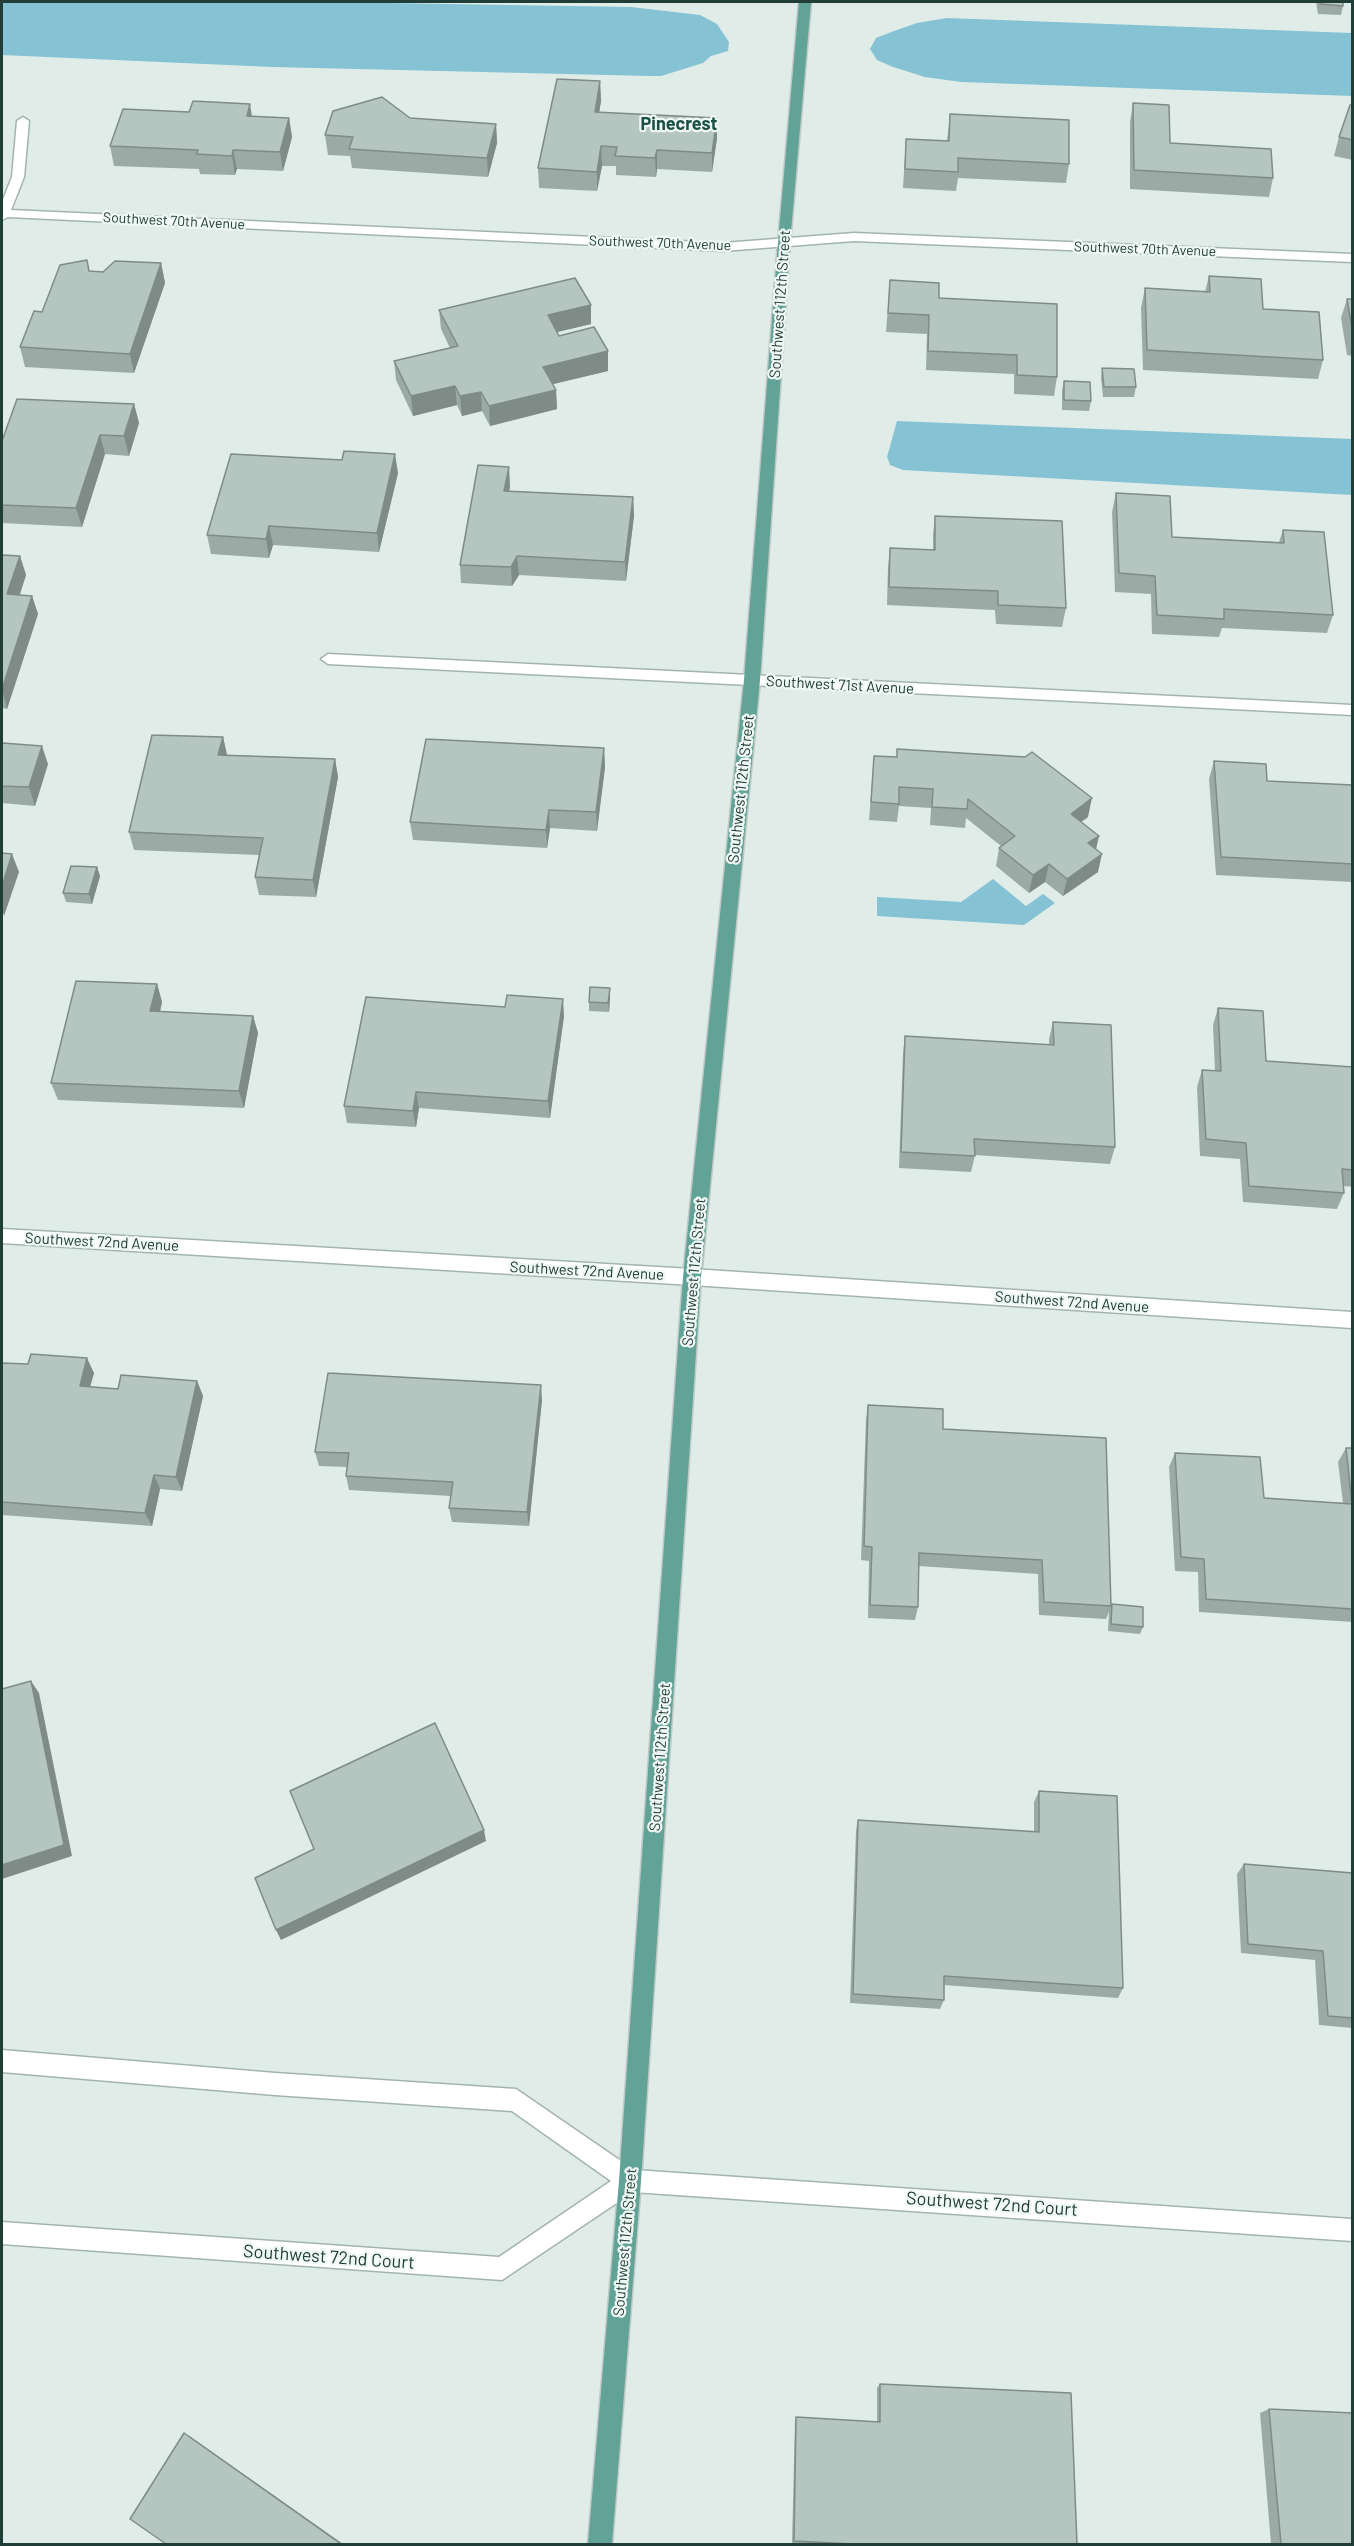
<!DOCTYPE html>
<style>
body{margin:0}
#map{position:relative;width:1354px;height:2546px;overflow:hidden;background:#e0ece7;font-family:Barlow,sans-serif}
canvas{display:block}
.frame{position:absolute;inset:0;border:3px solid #203d37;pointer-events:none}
</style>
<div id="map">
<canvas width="1354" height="2546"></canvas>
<div class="frame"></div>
</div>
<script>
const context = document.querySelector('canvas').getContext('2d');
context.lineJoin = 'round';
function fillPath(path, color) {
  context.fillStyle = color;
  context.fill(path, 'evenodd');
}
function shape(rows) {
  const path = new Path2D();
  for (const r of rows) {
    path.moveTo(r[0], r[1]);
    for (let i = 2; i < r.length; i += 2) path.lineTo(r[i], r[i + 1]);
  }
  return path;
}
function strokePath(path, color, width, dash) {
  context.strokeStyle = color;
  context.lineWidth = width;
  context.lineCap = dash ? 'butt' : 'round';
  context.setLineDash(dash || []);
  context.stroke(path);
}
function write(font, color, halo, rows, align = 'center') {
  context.font = font + ' Barlow,sans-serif';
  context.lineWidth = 4.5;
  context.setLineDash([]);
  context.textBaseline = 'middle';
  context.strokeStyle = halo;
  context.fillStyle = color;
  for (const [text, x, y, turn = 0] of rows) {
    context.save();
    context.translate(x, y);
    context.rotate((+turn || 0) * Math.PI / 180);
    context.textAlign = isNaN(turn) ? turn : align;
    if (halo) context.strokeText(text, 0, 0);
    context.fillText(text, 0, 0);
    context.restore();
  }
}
fillPath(shape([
 [2,2,328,2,631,7,700,15,717,24,729,42,728,51,711,56,703,63,661,76,650,76,273,67,2,55],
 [947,18,1352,33,1352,96,961,82,925,77,893,67,877,60,870,49,876,38,894,31,917,23],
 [897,421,1352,439,1352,495,903,470,890,465,887,457],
 [993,879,1026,906,1043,894,1055,903,1024,925,877,916,877,897,961,902]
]), '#85c2d4');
const minor = shape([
 [23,117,29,121,24,177,11,210,723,243,854,233,1352,254,1352,262,854,241,723,251,8,217,2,220,2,202,12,177,17,121,23,117],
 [328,654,1352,705,1352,715,328,664,321,659,328,654],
 [2,1229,692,1269,1352,1312,1352,1328,692,1285,2,1243,2,1229],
 [2,2050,275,2073,516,2089,634,2170,1352,2219,1352,2241,633,2192,502,2280,2,2244,2,2222,499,2257,611,2181,512,2111,275,2095,2,2072,2,2050]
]);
const major = shape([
 [799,2,811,2,790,243,760,680,701,1277,641,2181,612,2544,588,2544,619,2181,683,1277,744,680,778,243,799,2]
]);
strokePath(minor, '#a3b4af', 3);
strokePath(major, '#c1c9c7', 3);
fillPath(minor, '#fff');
fillPath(major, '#62a397');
fillPath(shape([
 [1316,2,1343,2,1343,6,1341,15,1318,14],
 [600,81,601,101,599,112,717,138,712,172,657,169,656,177,616,175,616,166,602,166,597,191,539,188,538,168],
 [1133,103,1170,143,1273,178,1269,197,1130,189,1130,122],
 [1353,105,1353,160,1334,156,1339,137],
 [950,114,1069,164,1066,183,958,178,956,191,903,188,906,139,947,141],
 [252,117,289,118,292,137,283,171,237,169,235,175,200,174,199,169,114,166,110,146],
 [410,118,496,124,497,143,488,177,352,168,350,156,328,155,325,135],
 [161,263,165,283,134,373,25,367,20,347,42,312,89,271,103,272],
 [1209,276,1263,309,1323,360,1318,379,1143,370,1141,308,1145,288,1205,292],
 [890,280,939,298,1057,377,1054,396,1014,394,1014,374,926,370,927,334,886,332],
 [1347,299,1353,299,1353,356,1347,355,1341,318],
 [439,310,591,324,557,332,559,336,608,351,608,371,553,384,556,390,557,409,490,426,482,411,462,416,457,405,413,416,396,380,394,361,450,348,441,329],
 [1102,368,1136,387,1134,397,1103,397,1101,378],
 [1064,381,1091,401,1089,411,1062,410,1062,391],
 [134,404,139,423,129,456,105,454,82,527,2,523,2,441],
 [398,473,379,552,273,545,269,558,211,554,207,535],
 [510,486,509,491,633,497,634,516,626,581,519,575,512,586,461,583,460,565],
 [1116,493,1172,537,1279,542,1283,530,1333,615,1327,633,1222,628,1219,637,1152,634,1151,594,1115,592,1112,512],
 [935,516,1066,608,1062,627,996,624,995,610,887,605,888,567,890,548,933,550,933,535],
 [2,555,20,556,26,575,20,595,32,596,38,614,7,709,2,708],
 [223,737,227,755,335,759,338,777,316,897,259,895,255,877,259,855,134,850,129,832],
 [2,743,48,764,35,806,2,803],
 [604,748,605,767,597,831,550,828,547,848,413,840,410,822],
 [874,756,1088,817,1081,822,1096,850,1098,872,1063,896,1045,882,1029,893,996,866,999,848,1001,846,966,818,965,828,930,825,931,808,899,806,897,822,869,820],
 [1214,761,1267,781,1353,785,1353,882,1216,875,1209,779],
 [97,867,100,876,92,904,66,902,63,893],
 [157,984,162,1002,160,1012,253,1016,258,1033,244,1108,58,1100,51,1083],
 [610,997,609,1012,589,1011,589,1002],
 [1218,1008,1266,1061,1353,1067,1353,1187,1344,1186,1344,1193,1337,1209,1243,1202,1240,1159,1200,1156,1197,1087,1202,1070,1215,1071,1213,1025],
 [564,1016,550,1118,419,1108,416,1127,347,1123,344,1106],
 [1053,1022,1115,1147,1110,1164,975,1155,971,1172,899,1168,903,1053,905,1036,1049,1045,1049,1039],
 [2,1363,94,1373,90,1387,118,1389,197,1381,203,1396,182,1491,160,1489,152,1526,2,1515],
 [542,1400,529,1526,452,1522,449,1508,451,1496,349,1490,346,1476,347,1467,319,1466,315,1452],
 [868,1405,943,1429,1111,1605,1143,1627,1140,1634,1108,1631,1109,1612,1106,1619,1039,1615,1038,1574,919,1566,918,1607,915,1620,868,1618,869,1561,861,1560,866,1419],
 [1346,1448,1353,1448,1353,1622,1199,1612,1198,1572,1175,1571,1169,1467,1175,1453,1264,1498,1343,1503,1338,1462],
 [1039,1791,1123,1988,1118,1998,944,1985,944,2000,940,2009,850,2003,856,1830,858,1820,1034,1832,1034,1802],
 [1244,1864,1353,1873,1353,2028,1319,2025,1315,1960,1241,1953,1237,1874],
 [880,2384,1077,2544,813,2544,792,2543,795,2421,796,2417,877,2422,877,2388],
 [1269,2409,1353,2544,1271,2544,1260,2413]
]), '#9caaa5');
fillPath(shape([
 [600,81,601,101,596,132,595,112],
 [250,104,253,123,247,116],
 [289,118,292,137,283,171,280,152],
 [717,118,717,138,712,172,712,153],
 [496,124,497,143,488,177,487,158],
 [601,146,602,166,597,191,597,172],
 [233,150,237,169,235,175,232,156],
 [657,150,657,169,656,177,655,158],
 [161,263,165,283,134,373,130,354],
 [591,305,591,324,549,334,548,315],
 [608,351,608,371,545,386,543,367],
 [455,386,457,405,413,416,411,396],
 [556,390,557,409,490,426,489,406],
 [481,392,482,411,462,416,460,396],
 [134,404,139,423,129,456,124,436],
 [100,435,105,454,82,527,76,508],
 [395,454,398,473,379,552,377,533],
 [509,467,510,486,506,510,504,491],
 [633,497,634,516,626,581,625,562],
 [269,526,273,545,269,558,266,539],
 [20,556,26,575,13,613,7,594],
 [517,556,519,575,512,586,511,567],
 [32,596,38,614,7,709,2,689],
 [223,737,227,755,218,755],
 [42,746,48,764,35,806,29,787],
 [604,748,605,767,597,831,596,812],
 [335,759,338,777,316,897,313,880],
 [1092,798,1088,817,1067,832,1071,814],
 [549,810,550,828,547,848,546,830],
 [1099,836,1095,854,1088,843],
 [12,854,19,872,4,916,2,908,2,886],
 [1102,854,1098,872,1063,896,1067,879],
 [1049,864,1045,882,1029,893,1033,875],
 [97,867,100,876,92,904,89,894],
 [157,984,162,1002,156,1029,150,1011],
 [610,988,610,997,609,1012,608,1003],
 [563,999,564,1016,550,1118,548,1101],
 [253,1016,258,1033,244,1108,239,1091],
 [416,1092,419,1108,416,1127,413,1111],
 [87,1358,94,1373,86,1401,80,1386],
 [197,1381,203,1396,182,1491,176,1477],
 [541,1385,542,1400,529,1526,527,1512],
 [154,1475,160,1489,152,1526,145,1513],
 [31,1681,39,1693,72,1856,2,1879,2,1865],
 [484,1830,486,1841,281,1940,276,1930],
 [184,2433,191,2437,343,2544,341,2544]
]), '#7f8b86');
const building = shape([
 [1320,2,1343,2,1343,6,1320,4,1320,2],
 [557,79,600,81,595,112,717,118,712,153,657,150,655,158,615,156,617,147,601,146,597,172,538,168,557,79],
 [382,97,410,118,496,124,487,158,349,149,353,137,325,135,333,111,382,97],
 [193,101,250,104,247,116,289,118,280,152,233,150,232,156,197,154,198,150,110,146,123,109,189,112,193,101],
 [1133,103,1169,105,1170,143,1271,149,1273,178,1134,170,1133,103],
 [1350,105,1353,105,1353,140,1339,137,1350,105],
 [950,114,1069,120,1069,164,958,158,958,172,905,169,906,139,949,141,950,114],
 [87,260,89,271,103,272,115,261,161,263,130,354,20,347,34,311,42,312,60,265,87,260],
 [1209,276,1261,279,1263,309,1319,312,1323,360,1147,350,1145,288,1210,292,1209,276],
 [575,278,591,305,548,315,559,336,594,327,608,351,543,367,556,390,489,406,481,392,460,396,455,386,411,396,394,361,458,346,439,310,575,278],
 [890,280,939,283,939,298,1057,304,1057,377,1017,375,1017,355,928,351,929,315,888,313,890,280],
 [1347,299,1353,299,1353,334,1347,299],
 [1102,368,1134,369,1136,387,1104,387,1102,368],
 [1064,381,1090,382,1091,401,1064,400,1064,381],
 [17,399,134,404,124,436,100,435,76,508,2,505,2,441,17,399],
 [344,451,395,454,377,533,269,526,266,539,207,535,231,454,342,460,344,451],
 [478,465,509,467,504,491,633,497,625,562,517,556,511,567,460,565,478,465],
 [1116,493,1170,496,1172,537,1284,543,1283,530,1324,532,1333,615,1224,609,1224,619,1157,615,1155,576,1119,573,1116,493],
 [935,516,1062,521,1066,608,998,605,998,591,889,587,890,548,935,550,935,516],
 [2,555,20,556,7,594,32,596,2,689,2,555],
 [152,735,223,737,218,755,335,759,313,880,255,877,263,838,129,832,152,735],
 [426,739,604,748,596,812,549,810,546,830,410,822,426,739],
 [2,743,42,746,29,787,2,786,2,743],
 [897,749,1025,757,1032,752,1092,798,1071,814,1099,836,1088,843,1102,854,1067,879,1049,864,1033,875,999,848,1015,836,968,799,967,809,932,807,933,789,899,787,899,804,871,802,874,756,897,757,897,749],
 [1214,761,1266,764,1267,781,1353,785,1353,864,1221,857,1214,761],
 [2,853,12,854,2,886,2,853],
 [71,866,97,867,89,894,63,893,71,866],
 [76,981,157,984,150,1011,253,1016,239,1091,51,1083,76,981],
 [590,987,610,988,608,1003,589,1002,590,987],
 [507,995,563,999,548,1101,416,1092,413,1111,344,1106,366,997,505,1007,507,995],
 [1218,1008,1263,1011,1266,1061,1353,1067,1353,1170,1342,1169,1344,1193,1249,1186,1246,1143,1206,1139,1202,1070,1221,1071,1218,1008],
 [1053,1022,1111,1025,1115,1147,974,1139,975,1156,901,1152,905,1036,1054,1045,1053,1022],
 [31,1354,87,1358,80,1386,118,1389,121,1375,197,1381,176,1477,154,1475,145,1513,2,1502,2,1363,28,1364,31,1354],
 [328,1373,541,1385,527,1512,449,1508,453,1482,346,1476,349,1453,315,1452,328,1373],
 [868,1405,943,1409,943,1429,1106,1438,1111,1606,1044,1602,1042,1560,919,1553,918,1607,870,1605,872,1547,864,1546,868,1405],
 [1346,1448,1353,1448,1353,1609,1206,1599,1204,1559,1181,1557,1175,1453,1260,1457,1264,1498,1352,1504,1346,1448],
 [1112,1604,1143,1607,1143,1627,1111,1624,1112,1604],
 [31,1681,64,1845,2,1865,2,1689,31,1681],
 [435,1723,484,1830,276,1930,255,1878,314,1849,290,1791,435,1723],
 [1039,1791,1117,1796,1123,1988,944,1976,944,2000,853,1994,858,1820,1039,1832,1039,1791],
 [1244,1864,1353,1873,1353,2018,1328,2016,1323,1951,1248,1944,1244,1864],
 [880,2384,1071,2393,1077,2544,853,2544,794,2541,796,2417,880,2422,880,2384],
 [1269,2409,1353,2413,1353,2544,1281,2544,1269,2409],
 [184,2433,341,2544,166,2544,130,2519,184,2433]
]);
fillPath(building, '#b5c6c0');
strokePath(building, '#7f8b86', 1.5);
write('14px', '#203d37', '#f0f8f5', [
 ["Southwest 70th Avenue",174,221,3],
 ["Southwest 70th Avenue",660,243,2],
 ["Southwest 70th Avenue",1145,249,2]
]);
write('15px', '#203d37', '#f0f8f5', [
 ["Southwest 112th Street",780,304,-86],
 ["Southwest 71st Avenue",840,685,3],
 ["Southwest 112th Street",741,789,-84],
 ["Southwest 72nd Avenue",102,1242,3],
 ["Southwest 72nd Avenue",587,1271,3],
 ["Southwest 112th Street",694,1272,-85],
 ["Southwest 72nd Avenue",1072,1302,4],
 ["Southwest 112th Street",660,1757,-86],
 ["Southwest 112th Street",625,2242,-85]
]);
write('bold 18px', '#1b5047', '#f0f8f5', [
 ["Pinecrest",679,124]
]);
write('18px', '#203d37', '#f0f8f5', [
 ["Southwest 72nd Court",992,2204,4],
 ["Southwest 72nd Court",329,2257,4]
]);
</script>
